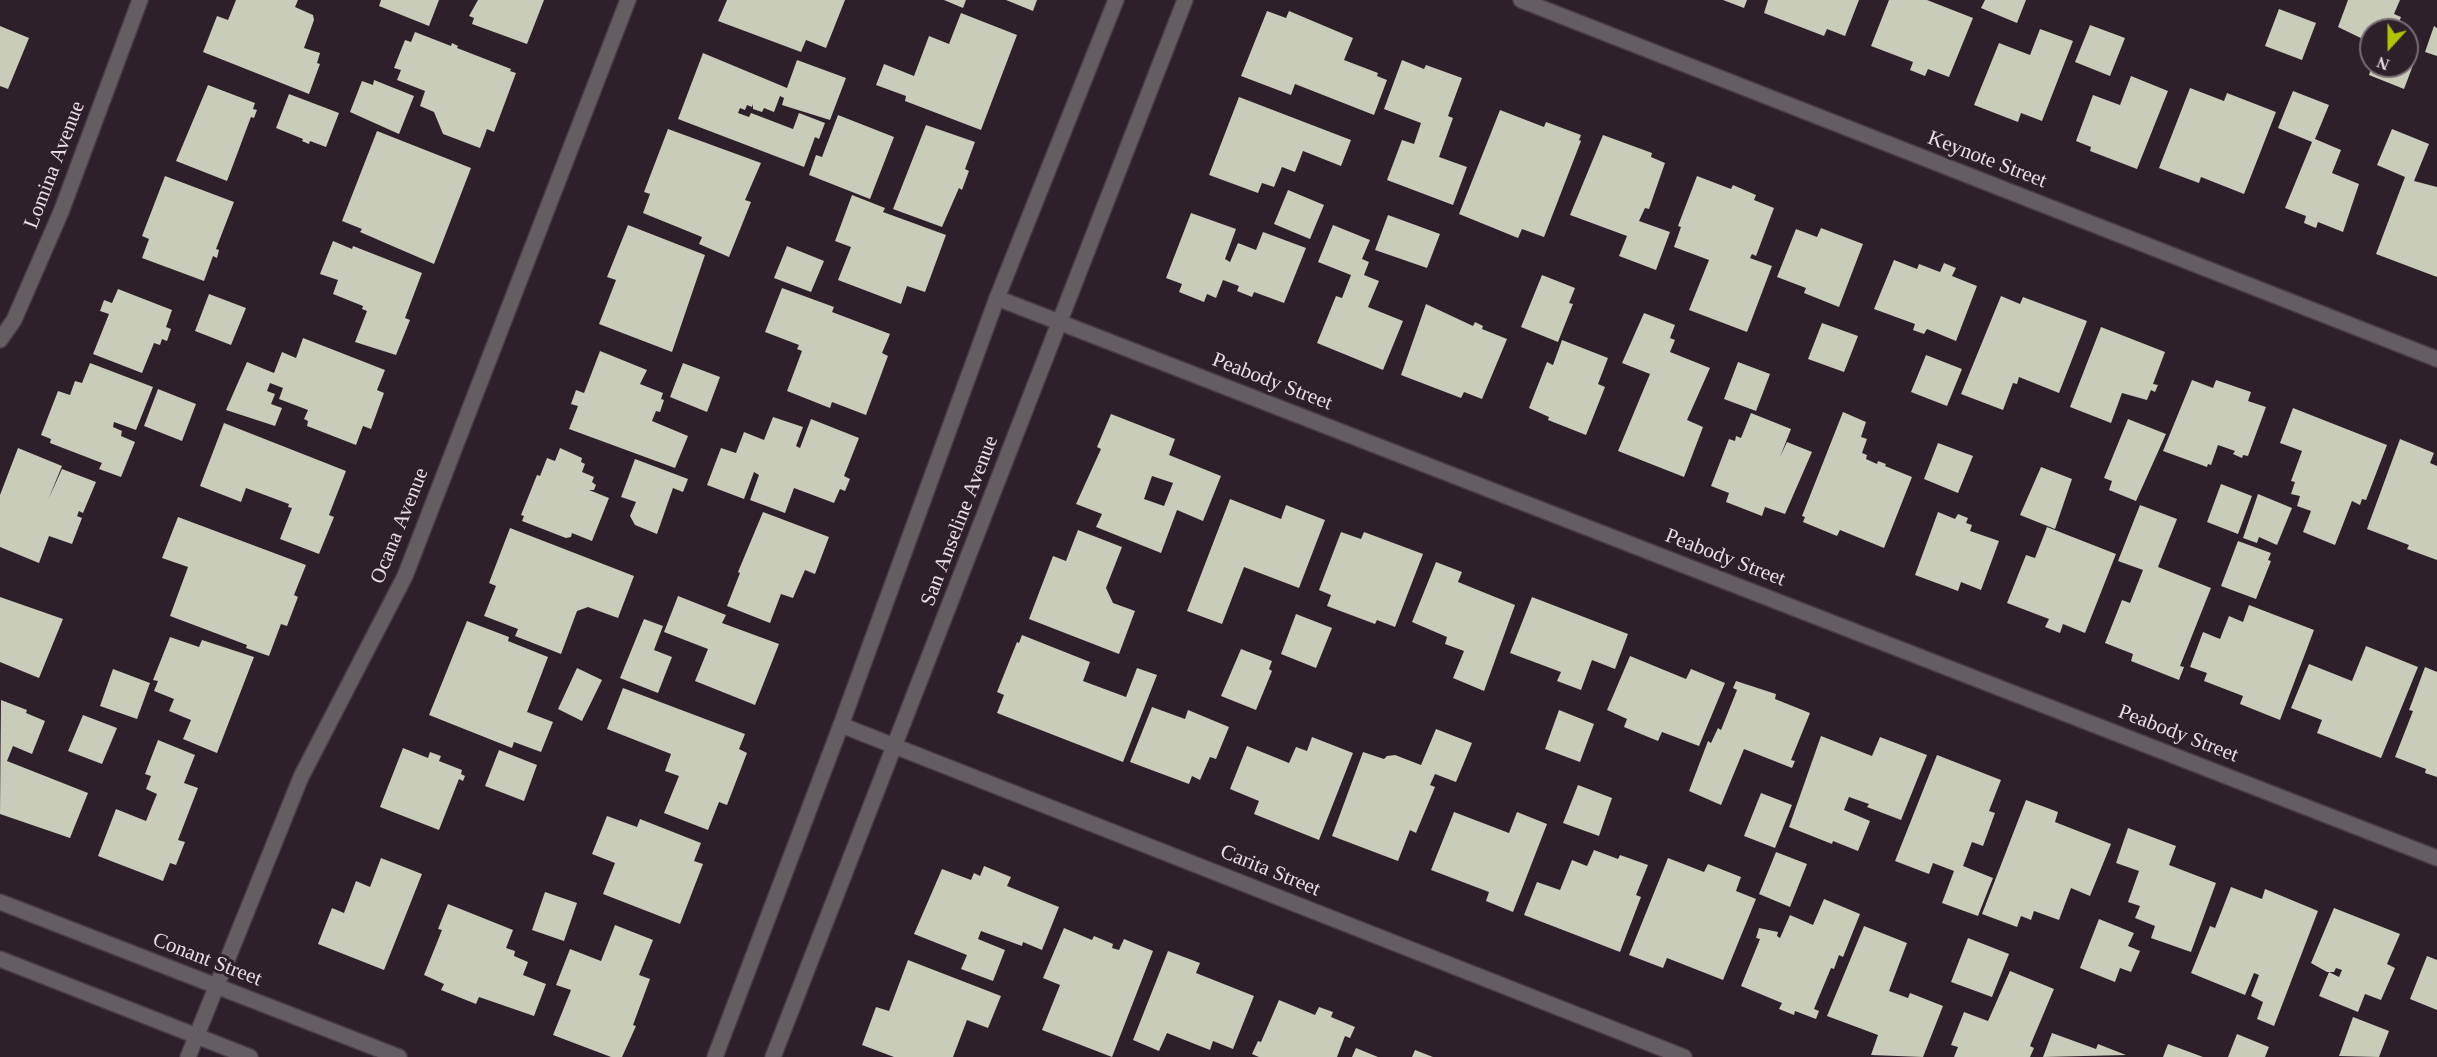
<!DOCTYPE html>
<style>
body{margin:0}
#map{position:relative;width:2437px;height:1057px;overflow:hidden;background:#2e202b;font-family:Georgia,serif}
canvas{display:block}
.north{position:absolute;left:2359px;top:18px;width:60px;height:60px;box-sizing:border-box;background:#2e202b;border:2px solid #786c75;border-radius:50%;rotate:201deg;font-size:16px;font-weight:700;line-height:24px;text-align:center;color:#e8dee5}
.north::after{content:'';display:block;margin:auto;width:21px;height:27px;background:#b1c500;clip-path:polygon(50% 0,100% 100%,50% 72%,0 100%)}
</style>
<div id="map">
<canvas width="2437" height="1057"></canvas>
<div class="north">N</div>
</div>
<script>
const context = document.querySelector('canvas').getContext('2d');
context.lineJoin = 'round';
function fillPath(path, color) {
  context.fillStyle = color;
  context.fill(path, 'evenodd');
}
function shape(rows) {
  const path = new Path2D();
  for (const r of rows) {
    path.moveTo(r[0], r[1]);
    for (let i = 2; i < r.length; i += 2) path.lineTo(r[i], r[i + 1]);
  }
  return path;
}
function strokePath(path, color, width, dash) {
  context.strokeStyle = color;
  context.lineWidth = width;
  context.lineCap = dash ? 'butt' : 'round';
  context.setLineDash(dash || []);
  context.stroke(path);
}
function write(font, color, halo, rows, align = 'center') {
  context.font = font + ' Georgia,serif';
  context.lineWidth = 6;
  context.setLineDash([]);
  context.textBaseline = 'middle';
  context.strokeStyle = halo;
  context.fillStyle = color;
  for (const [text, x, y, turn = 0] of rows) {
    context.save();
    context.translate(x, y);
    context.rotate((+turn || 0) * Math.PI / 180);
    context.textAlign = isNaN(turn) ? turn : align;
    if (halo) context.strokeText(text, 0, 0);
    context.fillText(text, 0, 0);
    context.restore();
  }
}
fillPath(shape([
 [236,0,298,0,295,7,313,15,314,20,304,48,320,53,317,63,320,64,309,94,203,52,217,16,228,20],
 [381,0,439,0,429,26,379,6],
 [478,0,544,0,527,44,472,24,474,18,469,16],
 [727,0,845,0,826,48,806,40,801,52,718,21],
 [944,0,966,0,963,8],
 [1006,0,1037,0,1033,11],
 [1723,0,1747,0,1744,8],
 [1768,0,1859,0,1845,36,1827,29,1824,36,1764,13],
 [1889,0,1927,0,1973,18,1949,77,1928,69,1925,76,1910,70,1913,62,1871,46],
 [1985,0,2026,0,2017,23,1981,8],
 [2348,0,2400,0,2394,14,2401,17,2396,30,2371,30,2371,55,2364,53,2369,42,2338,27],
 [2279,9,2316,23,2302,60,2265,46],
 [1267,11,1286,18,1289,11,1353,38,1344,60,1378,73,1377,76,1387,80,1374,115,1295,84,1291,95,1241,76],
 [961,13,1017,35,981,130,905,101,906,96,876,85,884,64,914,76,929,36,949,44],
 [2090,25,2125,38,2110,76,2075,62],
 [0,26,29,38,8,89,0,86],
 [2434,26,2437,28,2437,56,2425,52],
 [2040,29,2073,41,2042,121,2021,113,2018,122,1974,105,1999,43,2030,55],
 [415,32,451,46,452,43,458,46,457,48,511,69,510,71,516,73,494,132,487,129,480,148,443,134,434,112,420,106,425,91,397,80,401,70,394,68,405,40,411,42],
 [2407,48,2418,52,2404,89,2369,75,2372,66,2407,66],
 [703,53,787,88,797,60,846,78,830,120,782,105,784,98,780,96,774,112,764,108,762,112,753,109,753,104,752,107,747,105,745,110,740,108,738,113,749,117,751,113,793,129,799,113,825,123,819,139,815,137,804,167,678,119],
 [1402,60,1424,69,1426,65,1462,78,1448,116,1453,118,1439,157,1467,167,1453,205,1387,180,1402,140,1414,144,1421,123,1384,109],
 [2131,76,2168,91,2137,169,2090,151,2091,147,2076,141,2093,95,2120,105],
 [374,80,414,96,399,134,350,112,362,81,373,85],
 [208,85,255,103,253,109,257,110,254,118,251,117,227,181,176,161],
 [2190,88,2224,101,2227,93,2276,112,2244,194,2201,177,2199,183,2159,168],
 [2293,91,2329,105,2315,139,2341,150,2332,173,2359,184,2343,232,2318,222,2316,228,2304,223,2306,216,2285,208,2312,142,2278,128],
 [289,94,339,113,326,147,310,141,309,144,302,141,303,139,276,128],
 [1239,97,1351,140,1341,166,1303,151,1295,172,1282,167,1274,187,1262,183,1258,193,1209,175],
 [1500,110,1544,127,1546,122,1581,135,1579,140,1581,141,1544,237,1522,229,1518,238,1459,214],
 [838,115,894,137,870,199,809,175,816,155,822,157],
 [926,125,975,142,965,169,969,171,962,190,959,188,942,227,893,209],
 [668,129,761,163,745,200,751,202,729,257,699,244,702,237,643,213,650,194,644,192],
 [2392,129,2429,144,2414,181,2437,187,2437,277,2376,254,2405,177,2377,165],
 [377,131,471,168,434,264,360,232,362,229,342,221],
 [1603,135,1652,153,1651,157,1665,163,1649,209,1645,208,1639,221,1670,232,1656,270,1619,256,1627,236,1570,215],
 [165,176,234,202,216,249,219,250,217,258,213,256,204,281,142,258,149,239,142,236],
 [1697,176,1731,189,1733,185,1756,195,1754,200,1774,208,1756,256,1752,254,1750,258,1772,266,1747,332,1689,310,1709,260,1674,247,1681,227,1678,226],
 [1288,190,1324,205,1310,239,1274,224],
 [852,195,885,208,883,212,946,235,925,292,907,286,901,304,838,280,851,247,835,241],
 [1191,213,1236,229,1225,259,1230,262,1238,243,1256,250,1263,232,1306,248,1284,303,1254,292,1252,297,1237,291,1239,286,1223,280,1216,298,1207,294,1204,302,1179,292,1182,284,1166,278],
 [1388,215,1440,234,1427,268,1375,250],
 [628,225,705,255,672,352,599,324,616,280,607,277],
 [1333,225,1370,240,1362,259,1369,262,1364,275,1379,281,1368,307,1403,321,1383,370,1317,343,1336,296,1342,298,1351,275,1318,262],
 [1821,228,1863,244,1839,307,1804,293,1806,288,1777,277,1796,229,1817,237],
 [333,241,352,249,353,246,422,273,405,318,410,320,396,355,355,342,367,311,362,309,363,306,333,294,338,280,320,274],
 [787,246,824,261,811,292,774,278],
 [1894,260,1917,269,1919,264,1940,272,1944,263,1956,268,1952,276,1977,286,1956,341,1927,329,1924,334,1913,330,1915,324,1874,309],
 [1542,275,1575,288,1569,303,1573,304,1558,342,1521,327],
 [782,288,834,307,832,312,890,334,882,353,888,356,866,415,832,402,830,408,787,391,802,351,797,349,799,345,765,332],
 [118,289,172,310,166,327,171,329,167,341,162,339,160,345,154,343,142,373,93,354,109,314,100,311,104,300,112,303],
 [209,294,246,308,231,345,195,331],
 [2001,296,2020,304,2023,297,2087,321,2059,393,2019,377,2017,384,2013,383,2003,410,1961,394],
 [1426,304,1473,326,1475,322,1483,326,1482,329,1507,339,1482,399,1464,392,1461,398,1401,375],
 [1644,313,1675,325,1670,338,1675,340,1670,352,1710,368,1687,420,1703,427,1684,477,1618,451,1650,374,1622,363],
 [1822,323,1858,336,1844,372,1808,359],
 [2101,327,2165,352,2153,384,2158,385,2155,392,2151,390,2147,400,2122,393,2111,423,2070,407],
 [303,338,385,370,377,390,384,393,371,429,363,426,356,445,307,426,308,421,304,419,308,410,279,399,283,388,270,383,267,391,275,394,271,404,282,408,275,426,226,410,247,362,274,373,282,352,296,358],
 [1562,340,1608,358,1598,384,1605,387,1586,435,1548,420,1549,417,1529,408,1547,362,1553,365],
 [600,351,647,370,640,384,663,393,661,399,664,400,660,412,656,411,652,421,688,436,675,468,569,429,578,406,571,404,576,390,584,393],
 [1926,355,1962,369,1947,406,1911,392],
 [1738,362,1770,374,1756,411,1724,399],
 [90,363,153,387,136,430,114,422,113,427,122,431,121,436,135,442,121,477,99,469,102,463,50,443,51,439,41,435,58,391,70,395,75,381,82,383],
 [683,363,720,377,707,412,670,397],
 [2192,380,2213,388,2216,380,2251,392,2248,401,2266,407,2248,456,2243,455,2242,458,2233,454,2235,451,2218,445,2211,465,2208,464,2207,467,2163,451],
 [158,389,196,404,182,441,144,426],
 [2293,408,2387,445,2366,500,2362,499,2360,505,2352,501,2335,545,2303,532,2311,511,2297,506,2300,496,2291,494,2295,482,2291,481,2302,451,2280,443],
 [1843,412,1866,422,1861,437,1867,439,1862,453,1867,455,1866,459,1877,464,1878,461,1886,464,1885,466,1912,477,1884,548,1840,530,1837,536,1803,522,1805,517,1802,516],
 [1751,413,1791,429,1780,457,1787,442,1812,452,1785,514,1765,507,1762,516,1726,502,1729,493,1711,486,1729,439,1735,441,1736,436,1741,438],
 [1111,414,1175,439,1169,455,1221,476,1203,521,1177,510,1161,553,1096,527,1102,514,1076,504,1101,449,1097,447],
 [1152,476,1173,483,1164,506,1144,499],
 [773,417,803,427,796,446,800,448,811,419,859,438,844,476,850,479,845,491,840,489,834,503,794,488,785,513,750,500,759,475,754,472,744,499,707,485,721,448,736,453,744,432,764,440],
 [2128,419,2166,434,2136,501,2109,490,2112,481,2104,478],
 [224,423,346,471,329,515,334,517,319,554,280,539,292,508,288,507,289,504,246,488,241,502,200,486],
 [2400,439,2434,453,2430,463,2437,466,2437,560,2407,549,2409,545,2367,529],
 [1938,443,1973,456,1958,493,1924,479],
 [18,448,62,466,48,500,62,469,96,482,83,513,79,511,77,516,82,518,72,544,49,536,39,563,0,547,0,495],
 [560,448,582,458,581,462,585,464,582,472,594,477,592,482,596,485,594,490,589,490,609,498,592,541,572,533,571,537,566,538,522,521,524,516,521,515,537,475,540,476,547,458,555,461],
 [635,459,688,479,683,492,673,488,657,534,635,525,630,516,636,502,621,497],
 [2041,467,2072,479,2055,529,2020,515],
 [2221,484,2252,496,2238,534,2207,522],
 [2258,494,2292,508,2277,545,2259,537,2257,543,2243,538],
 [1230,499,1281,519,1286,505,1325,520,1299,588,1244,567,1222,624,1187,611],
 [2140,505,2177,519,2158,567,2211,588,2180,666,2184,667,2179,680,2131,661,2133,654,2105,643,2122,600,2130,603,2143,570,2118,561],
 [763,512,829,537,815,574,805,570,793,598,781,594,770,623,727,606,740,573,738,572],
 [1938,512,1955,519,1958,514,1968,518,1966,523,1972,525,1970,531,1999,541,1981,590,1961,582,1958,591,1915,575],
 [178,517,306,565,294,595,298,597,287,626,281,624,269,656,246,648,247,645,170,616,188,567,162,558],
 [2047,527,2116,554,2085,633,2063,624,2060,633,2045,627,2049,619,2007,603,2026,555,2035,558],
 [510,528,634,576,618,618,588,607,577,611,561,654,515,636,518,629,484,616,496,586,489,583],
 [1078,530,1122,547,1106,588,1113,603,1135,611,1119,654,1029,619,1053,556,1066,561],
 [1341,532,1361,539,1364,532,1423,554,1395,627,1377,620,1375,624,1327,606,1331,595,1319,590],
 [2238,541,2271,553,2268,560,2271,561,2256,599,2221,586],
 [1436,562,1462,572,1458,582,1515,605,1484,691,1453,678,1464,651,1445,644,1447,637,1412,622],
 [678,596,726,615,722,623,779,644,755,705,695,681,708,649,664,632],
 [0,597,63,619,39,678,0,662],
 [1532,597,1628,634,1615,669,1592,660,1581,690,1557,681,1561,672,1510,653],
 [2249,605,2314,630,2280,720,2240,704,2243,696,2204,681,2207,673,2190,667,2203,632,2220,639,2229,616,2243,622],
 [1296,614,1332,628,1316,668,1281,654],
 [644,619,663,626,654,650,672,657,658,693,620,678],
 [467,621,509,637,508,641,548,657,527,712,553,722,541,752,514,742,512,748,429,715],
 [1022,635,1090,662,1083,681,1126,697,1137,668,1157,675,1123,762,997,713,1004,695,997,692,1017,642,1019,643],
 [170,637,199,647,202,640,254,657,217,753,183,739,191,720,169,711,174,699,154,691,158,681,153,680],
 [2366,646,2418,667,2381,758,2317,733,2322,720,2291,708,2309,664,2352,681],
 [1241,649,1272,661,1269,669,1272,671,1256,710,1221,696],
 [1630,656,1686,679,1691,669,1725,683,1699,746,1662,732,1658,741,1624,727,1627,719,1607,710],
 [2425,667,2437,672,2437,777,2425,773,2426,769,2395,757,2413,711,2409,710],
 [577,668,602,680,582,721,558,709],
 [113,669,150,683,137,719,100,706],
 [1736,681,1776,694,1775,699,1810,713,1791,760,1795,761,1792,768,1744,749,1721,805,1689,791,1708,741,1711,743,1718,728,1721,730,1737,690,1733,688],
 [623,688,745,734,739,749,747,753,727,805,719,802,708,830,664,813,679,776,665,771,671,754,607,729],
 [1,700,27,710,26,713,45,721,32,754,13,746,7,761,88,793,70,838,0,814],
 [1152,707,1185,719,1188,710,1229,727,1216,759,1210,757,1200,780,1192,776,1189,784,1130,762],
 [1559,710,1594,724,1580,762,1545,749],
 [83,715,117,728,102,764,68,751],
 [1436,729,1472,743,1456,782,1435,774,1430,785,1435,787,1416,833,1410,830,1398,861,1332,836,1363,752,1384,759,1387,756,1395,755,1421,765],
 [1821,736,1872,756,1880,737,1927,755,1901,820,1867,807,1869,804,1849,797,1844,810,1870,821,1858,851,1833,841,1832,844,1789,827],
 [1312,737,1353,753,1319,840,1254,814,1259,801,1230,789,1247,746,1289,763,1296,747,1307,751],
 [158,740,195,755,184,783,198,788,178,840,185,842,176,865,170,863,163,881,98,856,116,809,146,821,157,794,146,789,151,776,145,774],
 [403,748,428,758,430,752,441,756,439,761,462,770,461,774,465,776,463,781,459,779,439,830,380,807],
 [499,750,537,765,524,801,485,786],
 [1937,755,2001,780,1989,811,1995,813,1983,846,1972,842,1963,866,1993,878,1978,916,1942,903,1954,871,1933,863,1929,874,1895,861],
 [1578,785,1612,798,1599,836,1563,823],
 [1761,793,1792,805,1775,848,1744,836],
 [2026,800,2058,812,2055,822,2111,844,2090,896,2071,888,2059,920,2034,911,2031,920,2021,916,2017,927,1982,914],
 [1454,812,1509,833,1517,812,1547,824,1513,912,1486,901,1489,892,1431,870],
 [607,816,637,827,640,819,701,843,694,861,703,864,680,924,603,894,615,863,592,854],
 [2128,828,2176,846,2169,865,2216,883,2191,952,2151,938,2155,926,2135,918,2140,906,2128,902,2139,871,2116,863],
 [1594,850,1618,859,1620,855,1648,865,1636,895,1641,897,1620,952,1524,915,1537,882,1560,890,1572,860,1587,866],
 [1776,852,1807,864,1790,907,1759,894],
 [381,858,422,874,384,970,318,944,332,908,344,913,356,881,370,887],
 [1668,858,1704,872,1708,864,1741,877,1736,891,1756,899,1723,980,1667,958,1663,968,1629,955],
 [984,866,1011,877,1007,886,1059,907,1042,950,1023,942,1022,946,981,931,978,939,1005,950,993,981,961,969,967,955,914,934,942,869,971,880,974,873,980,876],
 [2231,887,2262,899,2265,889,2318,911,2274,1026,2257,1019,2263,1002,2251,996,2259,975,2254,973,2245,995,2191,973,2210,926,2215,928],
 [545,892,577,903,564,941,532,930],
 [1824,899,1860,914,1843,957,1839,955,1834,969,1831,968,1814,1009,1819,1011,1816,1019,1795,1011,1794,1015,1779,1009,1782,1003,1741,986,1760,939,1756,938,1759,928,1778,932,1777,936,1780,938,1790,915,1813,925],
 [448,904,513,930,506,948,515,951,514,956,528,962,523,975,546,984,534,1016,479,997,476,1004,441,990,444,984,424,975,442,930,438,929],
 [2334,908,2400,934,2387,964,2395,968,2381,1000,2365,994,2358,1012,2319,996,2329,972,2339,977,2342,970,2336,968,2334,972,2327,972,2311,963],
 [2099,919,2134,933,2128,946,2140,951,2131,972,2120,968,2115,982,2080,968],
 [615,925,653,940,639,975,650,979,633,1025,636,1026,622,1057,611,1057,553,1035,571,990,556,985,570,949,601,961],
 [1864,926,1907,943,1889,991,1908,998,1910,993,1943,1006,1923,1057,1871,1055,1878,1035,1827,1016],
 [1064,928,1092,940,1094,936,1113,944,1112,948,1119,950,1124,939,1153,951,1112,1057,1042,1030,1060,985,1043,978],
 [1968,938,2009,954,1992,997,1951,982],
 [1168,951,1200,963,1196,973,1254,996,1233,1049,1213,1041,1210,1050,1167,1033,1159,1051,1133,1040],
 [2427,956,2437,960,2437,1010,2410,999],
 [908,960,1001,996,988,1028,967,1020,953,1057,894,1057,862,1045,876,1007,889,1011],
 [2010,971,2054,989,2030,1046,2034,1048,2030,1057,1954,1057,1958,1047,1951,1045,1964,1012,1988,1021],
 [1279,1000,1315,1015,1319,1007,1333,1012,1331,1017,1355,1027,1350,1038,1345,1036,1337,1057,1259,1057,1252,1054,1258,1041,1261,1042],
 [2353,1017,2389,1031,2379,1057,2339,1056],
 [2052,1033,2096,1049,2098,1044,2126,1055,2043,1057],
 [2237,1034,2269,1047,2265,1057,2228,1057],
 [2168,1044,2203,1057,2163,1057],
 [1356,1048,1378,1057,1352,1057],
 [1415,1050,1433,1057,1412,1057]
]), '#c8ccb8');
const minor = shape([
 [1521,0,2437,359],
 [997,298,2437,858],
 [0,340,14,320,61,212,140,0],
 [841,725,1684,1057],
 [188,1057,301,777,405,576,628,0]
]);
const tertiary = shape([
 [0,902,399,1057],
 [0,959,250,1057],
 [715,1057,841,725,997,298,1116,0],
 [773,1057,1185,0]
]);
strokePath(minor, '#483b45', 18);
strokePath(tertiary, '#483b45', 18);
strokePath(minor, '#645d62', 15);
strokePath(tertiary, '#645d62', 15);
write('21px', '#e8dee5', '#2e202b', [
 ["Keynote Street",1987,160,21],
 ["Lomina Avenue",55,165,-69],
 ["Peabody Street",1272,382,21],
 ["San Anseline Avenue",960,521,-69],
 ["Ocana Avenue",400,526,-68],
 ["Peabody Street",1725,558,21],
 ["Peabody Street",2178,734,21],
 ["Carita Street",1270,871,22],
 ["Conant Street",207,960,21]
]);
</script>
